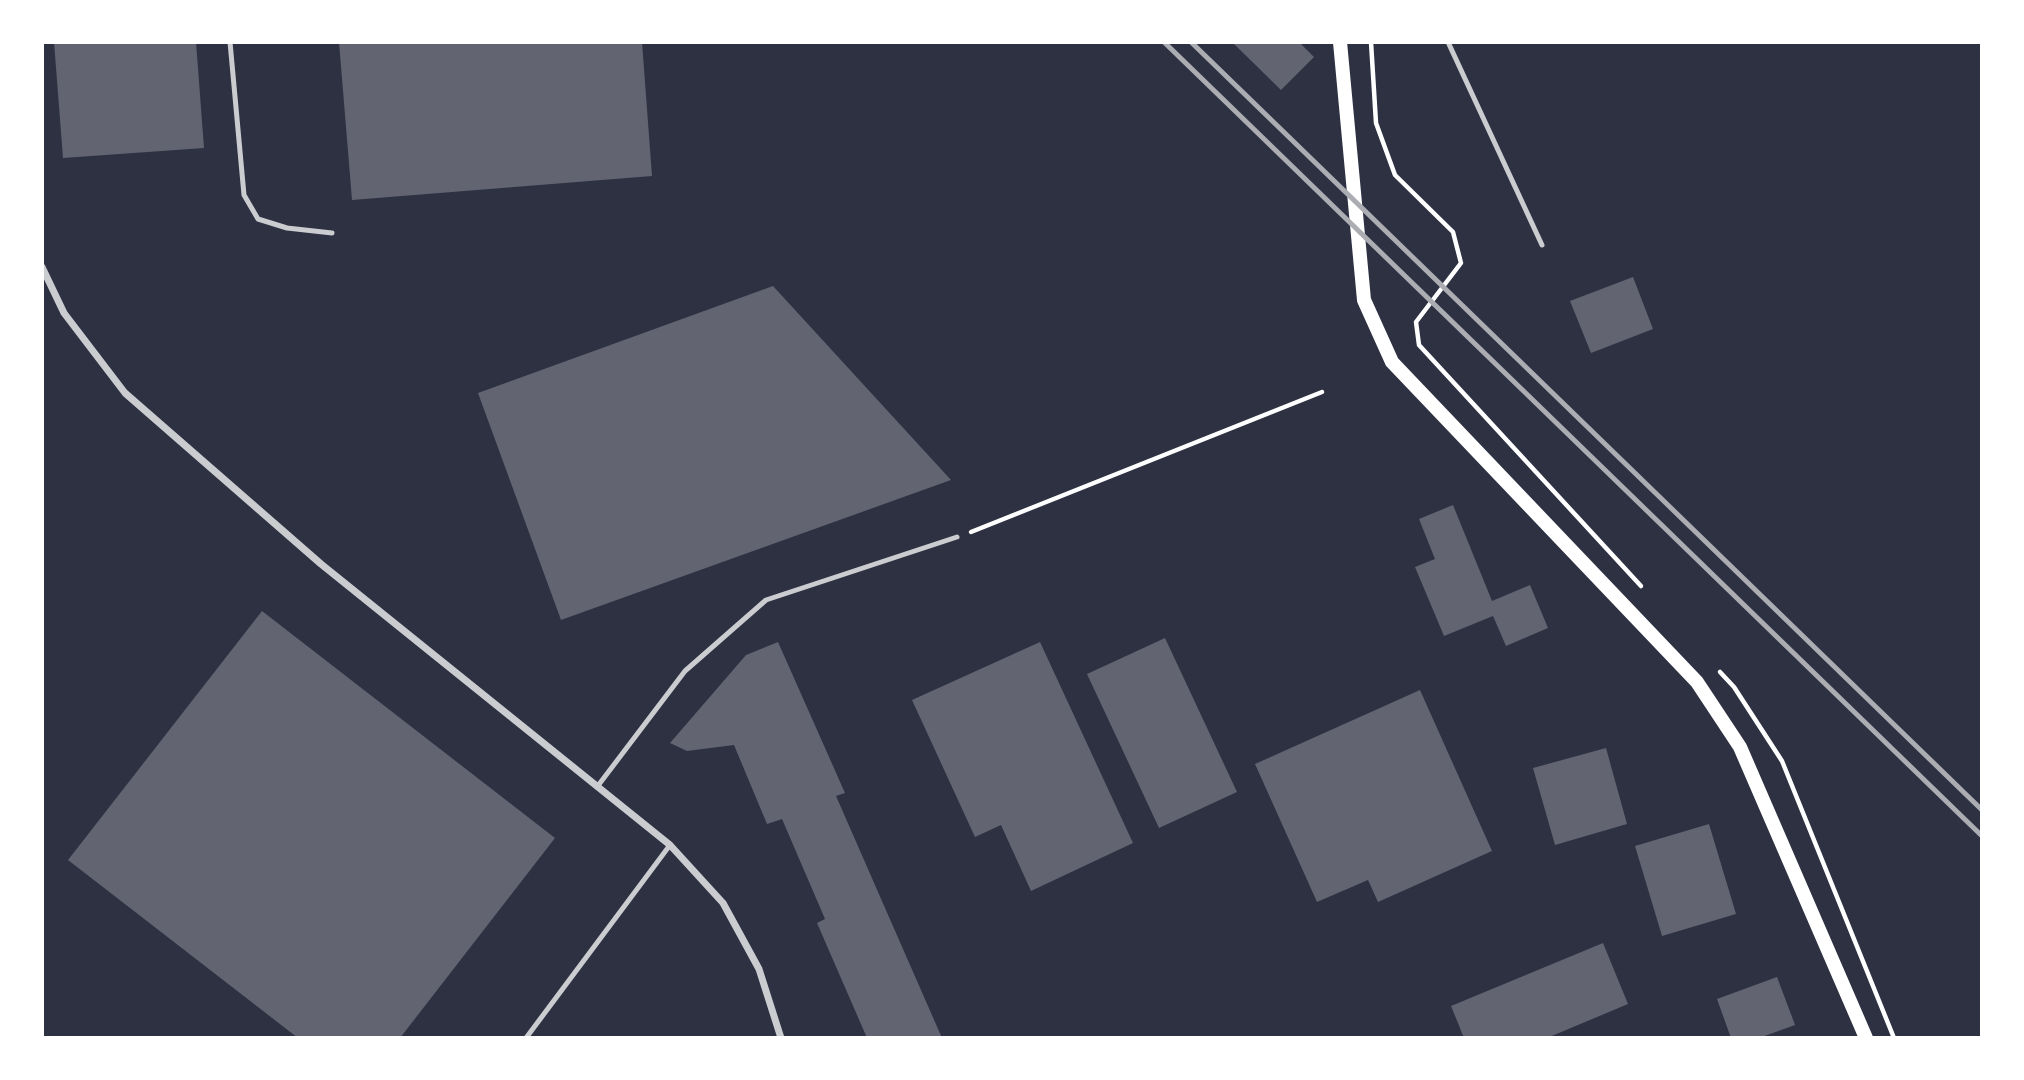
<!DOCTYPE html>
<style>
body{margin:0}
#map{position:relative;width:2024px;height:1080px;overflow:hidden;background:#2d3142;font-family:Karla,sans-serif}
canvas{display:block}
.frame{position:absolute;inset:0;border:44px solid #fff;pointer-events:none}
</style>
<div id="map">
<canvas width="2024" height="1080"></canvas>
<div class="frame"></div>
</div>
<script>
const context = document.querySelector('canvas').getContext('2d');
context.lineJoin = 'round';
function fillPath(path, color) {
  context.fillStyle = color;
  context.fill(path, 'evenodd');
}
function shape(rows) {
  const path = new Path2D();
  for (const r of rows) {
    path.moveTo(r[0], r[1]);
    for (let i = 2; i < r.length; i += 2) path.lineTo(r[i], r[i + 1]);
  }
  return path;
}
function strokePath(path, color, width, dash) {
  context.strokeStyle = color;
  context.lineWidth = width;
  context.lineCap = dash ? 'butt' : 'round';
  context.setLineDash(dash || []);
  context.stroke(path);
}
fillPath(shape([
 [54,42,196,42,204,148,63,158],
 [339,42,642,42,652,176,352,200],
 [1232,42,1299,42,1314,57,1281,90],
 [1633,277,1653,329,1591,353,1570,301],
 [773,286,951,480,561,620,478,393],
 [1453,505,1492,601,1530,585,1548,628,1506,646,1493,616,1444,636,1415,567,1435,559,1419,519],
 [262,611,555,838,400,1038,298,1038,68,860],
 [1165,638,1237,792,1159,828,1087,674],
 [778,642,845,793,836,796,942,1038,867,1038,817,923,825,919,782,819,767,824,734,745,687,751,670,743,746,655],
 [1040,642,1133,843,1031,891,1001,825,975,837,912,700],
 [1420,690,1492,851,1378,902,1368,880,1317,902,1255,764],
 [1606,748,1627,824,1555,845,1533,768],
 [1709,824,1736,914,1662,936,1635,846],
 [1603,943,1628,1004,1547,1038,1464,1038,1451,1006],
 [1777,977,1795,1025,1759,1038,1731,1038,1717,999]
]), '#626471');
strokePath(shape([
 [1371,42,1376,123,1395,175,1453,232,1461,263,1416,322,1419,345,1641,586],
 [971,532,1322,392],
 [1720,672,1734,687,1782,761,1894,1038]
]), '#fff', 4.5);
strokePath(shape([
 [230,42,244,195,258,219,287,228,332,233],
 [1448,42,1542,245],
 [597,787,685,671,766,600,957,537],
 [526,1038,670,845]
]), '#caccd0', 5);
strokePath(shape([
 [42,267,64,313,125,393,321,564,670,845,723,903,759,969,781,1038]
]), '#caccd0', 7);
strokePath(shape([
 [1340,42,1364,300,1392,362,1697,682,1740,747,1866,1038]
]), '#fff', 14);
strokePath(shape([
 [1164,42,1982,836],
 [1191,42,1982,810]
]), '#abadb3', 5);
</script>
